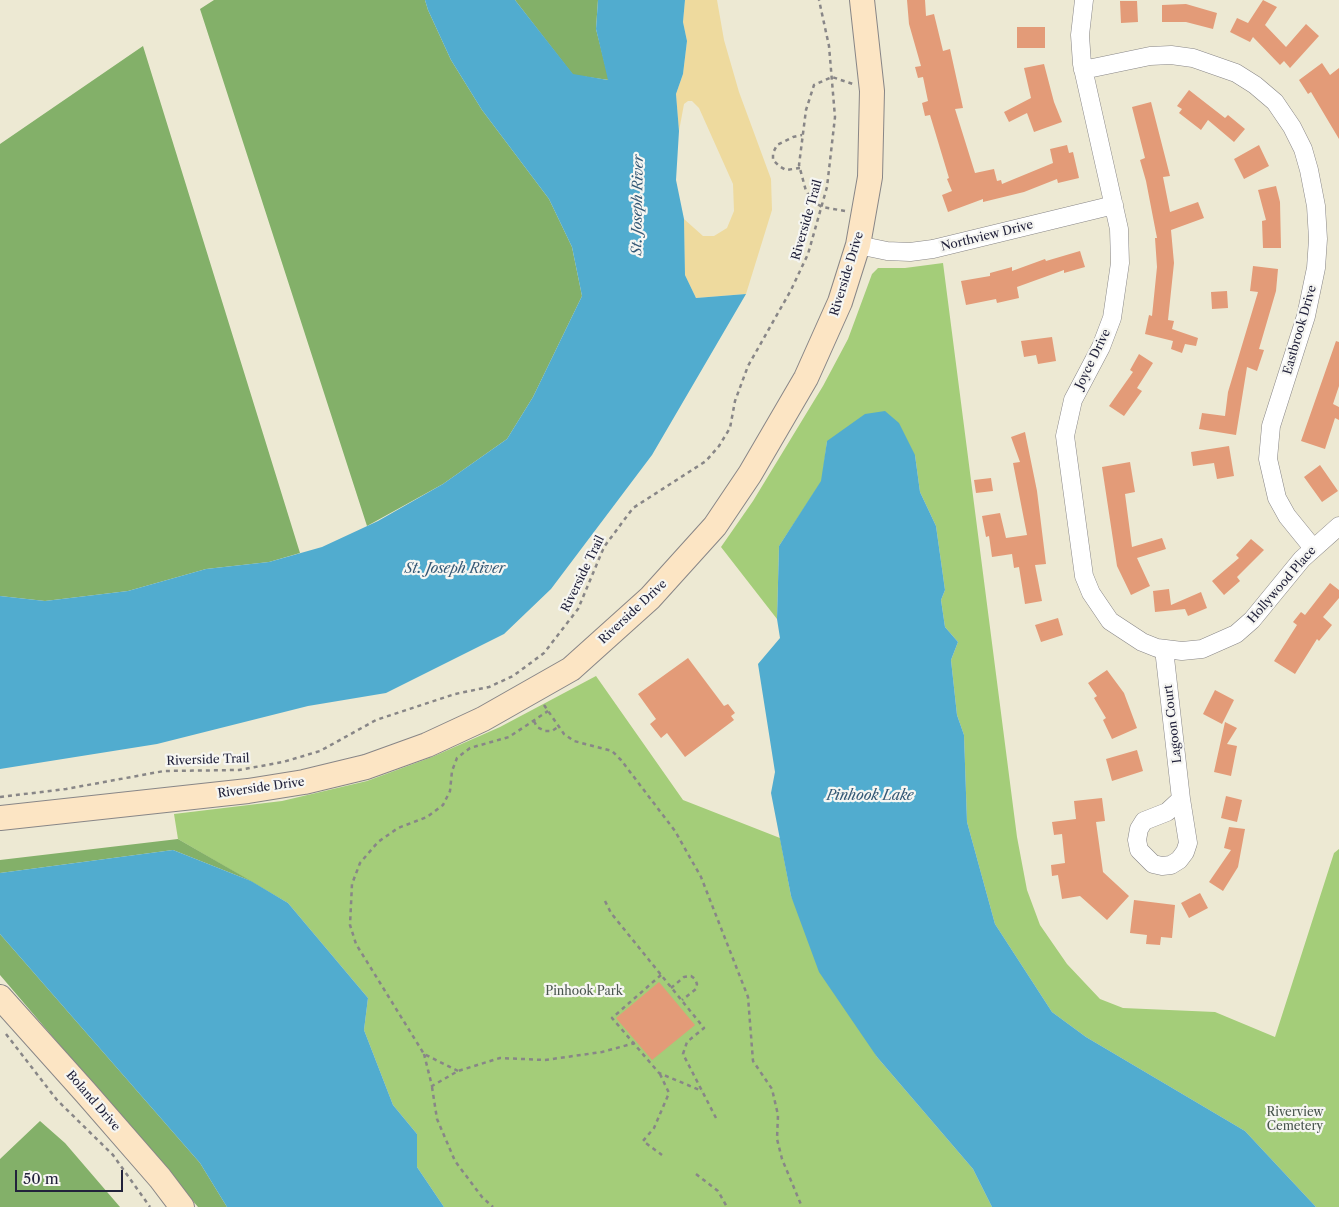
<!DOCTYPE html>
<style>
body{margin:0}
#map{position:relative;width:1339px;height:1207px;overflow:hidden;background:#ede9d3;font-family:"Libre Caslon Text",serif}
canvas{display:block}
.scale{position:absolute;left:15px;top:1170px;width:108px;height:22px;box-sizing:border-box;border:2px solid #22223b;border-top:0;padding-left:6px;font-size:15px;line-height:18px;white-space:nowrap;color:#22223b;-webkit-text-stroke:4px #f6f6f2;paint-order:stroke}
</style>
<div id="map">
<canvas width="1339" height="1207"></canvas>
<div class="scale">50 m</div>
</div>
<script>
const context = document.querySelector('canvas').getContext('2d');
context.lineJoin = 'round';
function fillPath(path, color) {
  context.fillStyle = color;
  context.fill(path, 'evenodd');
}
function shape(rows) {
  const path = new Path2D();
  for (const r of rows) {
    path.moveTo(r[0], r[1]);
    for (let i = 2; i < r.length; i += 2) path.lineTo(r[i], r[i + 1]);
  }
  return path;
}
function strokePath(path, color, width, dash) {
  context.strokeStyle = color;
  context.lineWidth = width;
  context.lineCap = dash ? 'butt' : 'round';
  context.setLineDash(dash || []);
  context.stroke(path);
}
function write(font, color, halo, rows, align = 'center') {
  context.font = font + ' "Libre Caslon Text",serif';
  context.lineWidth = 4.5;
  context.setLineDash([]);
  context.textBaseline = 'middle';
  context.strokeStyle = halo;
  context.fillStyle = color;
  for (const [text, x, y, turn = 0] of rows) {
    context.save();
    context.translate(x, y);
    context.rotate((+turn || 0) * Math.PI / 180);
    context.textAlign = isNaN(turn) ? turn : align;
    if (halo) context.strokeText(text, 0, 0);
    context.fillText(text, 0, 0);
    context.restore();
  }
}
fillPath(shape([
 [943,263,1017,837,1027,890,1040,925,1067,964,1100,999,1123,1008,1215,1012,1275,1037,1334,853,1339,849,1339,1207,1316,1207,1245,1131,1086,1037,1052,1012,995,924,967,822,964,735,957,715,951,660,958,642,945,627,941,600,945,590,936,526,920,492,915,455,827,441,822,481,779,546,777,619,721,547,753,501,823,386,848,339,872,274,878,268,905,268],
 [596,676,683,800,780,838,791,896,877,1057,973,1169,992,1207,444,1207,417,1167,417,1134,393,1105,364,1030,368,998,288,903,178,839,174,814,282,801,367,781,432,757,500,727]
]), '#a4cd79');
fillPath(shape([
 [214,0,425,0,428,10,451,60,482,110,549,199,572,247,582,296,533,397,507,439,443,484,367,526,200,9],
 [515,0,598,0,596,29,609,80,573,75],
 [143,46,300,553,269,562,206,569,128,591,45,601,0,596,0,144],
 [178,839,251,881,173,850,0,873,0,860],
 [0,934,200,1163,227,1207,198,1207,0,975],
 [40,1121,65,1143,120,1207,0,1207,0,1159]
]), '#83b069');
fillPath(shape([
 [685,0,717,0,724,40,739,92,771,179,772,210,746,294,696,298,685,275,684,219,703,236,714,236,727,228,734,211,733,184,699,108,692,101,688,101,684,104,679,131,676,94,683,74,687,41,683,22]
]), '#eeda9e');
fillPath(shape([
 [425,0,515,0,573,74,608,80,596,29,598,0,685,0,683,22,687,41,683,74,676,94,679,131,676,180,684,219,685,275,696,298,746,294,652,455,551,589,504,634,386,693,308,706,157,744,0,769,0,596,45,601,128,591,206,569,269,562,322,547,378,521,443,484,507,439,533,397,582,296,572,247,549,199,482,110,451,60,428,10],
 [885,411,899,423,915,455,920,492,936,526,945,590,941,600,945,627,958,642,951,660,957,715,964,735,967,822,995,924,1052,1012,1086,1037,1245,1131,1316,1207,992,1207,973,1169,877,1057,819,972,791,896,771,793,775,772,758,664,780,638,777,619,779,546,821,481,827,441,865,414],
 [173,850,251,881,288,903,368,998,364,1030,393,1105,417,1134,417,1167,444,1207,227,1207,200,1163,0,934,0,873]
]), '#51accf');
fillPath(shape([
 [907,0,925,0,926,16,934,14,943,51,950,49,963,108,955,109,975,173,994,169,997,181,1001,180,1002,184,1053,163,1050,149,1067,145,1069,153,1073,152,1079,178,1058,183,1057,179,1024,192,983,202,983,199,948,212,942,195,952,191,947,179,949,178,930,115,925,116,922,103,928,101,923,77,918,78,915,67,921,66,909,24],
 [1263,0,1277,7,1265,25,1286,47,1306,24,1319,36,1290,68,1284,61,1280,65,1253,37,1250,42,1230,32,1237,18,1248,23],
 [1120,1,1137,1,1138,22,1121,23],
 [1186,4,1217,13,1213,29,1186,22,1162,22,1162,5],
 [1017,27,1045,27,1045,48,1017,48],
 [1322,63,1330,75,1339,68,1339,139,1311,92,1308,94,1299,80],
 [1044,64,1054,102,1062,122,1034,132,1027,113,1009,122,1004,112,1031,98,1024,68],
 [1189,90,1225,118,1228,115,1245,129,1234,142,1208,120,1201,130,1179,113,1182,109,1177,106],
 [1151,102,1170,176,1163,177,1170,212,1198,202,1204,218,1171,230,1174,263,1168,320,1174,321,1172,329,1198,338,1196,346,1185,344,1182,353,1171,349,1173,341,1145,334,1149,315,1152,316,1157,267,1155,238,1157,238,1146,181,1140,160,1145,158,1132,107],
 [1259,145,1269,166,1244,179,1234,159],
 [1276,186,1280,202,1281,248,1263,248,1262,221,1266,220,1258,190],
 [1080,251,1085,267,1064,273,1064,270,1017,287,1019,298,997,303,996,299,966,305,961,281,990,276,990,273,1012,267,1012,271,1045,259,1046,261],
 [1253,266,1278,269,1276,291,1259,349,1264,350,1257,371,1247,367,1236,435,1199,429,1202,413,1225,416,1228,392,1258,292,1250,291],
 [1227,291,1228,308,1212,309,1211,292],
 [1052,337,1056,361,1038,364,1036,355,1024,357,1021,341],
 [1336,341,1339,342,1339,386,1333,404,1339,407,1339,420,1335,418,1325,449,1301,441],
 [1139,354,1153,363,1137,388,1142,391,1124,416,1109,406,1133,372,1130,370],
 [1025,432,1037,491,1046,564,1035,565,1042,601,1025,604,1019,567,1014,568,1012,554,992,557,989,536,986,537,982,516,1000,513,1006,538,1027,535,1013,463,1020,462,1011,437],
 [1229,446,1234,476,1217,479,1214,463,1193,466,1191,452],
 [1130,462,1135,492,1125,494,1132,547,1162,538,1166,549,1137,558,1150,586,1131,595,1117,566,1102,467],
 [1320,465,1338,491,1322,502,1304,477],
 [991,478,993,491,976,493,974,480],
 [1251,539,1264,550,1237,577,1240,581,1224,595,1212,581,1239,558,1236,555],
 [1330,583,1339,590,1339,598,1323,617,1332,625,1319,641,1317,639,1295,674,1274,661,1297,625,1293,622,1301,612,1305,615],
 [1169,589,1171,605,1201,592,1207,608,1188,616,1185,609,1155,612,1153,591],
 [1058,618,1063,635,1041,642,1035,625],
 [688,658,724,706,728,704,735,713,731,716,734,720,685,757,667,733,661,738,650,724,656,719,638,694],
 [1107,670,1124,693,1137,728,1112,739,1103,720,1106,718,1094,698,1097,696,1088,683],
 [1215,690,1234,700,1222,724,1203,714],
 [1225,722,1237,728,1227,744,1237,746,1231,776,1214,772],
 [1137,750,1143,771,1112,781,1106,759],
 [1226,796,1242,800,1237,822,1221,818],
 [1102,798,1105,821,1096,822,1103,872,1129,896,1107,920,1080,896,1062,899,1058,875,1052,876,1051,865,1065,863,1062,834,1054,835,1052,822,1076,819,1074,801],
 [1229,827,1245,829,1238,867,1223,891,1209,882,1231,850,1224,848],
 [1200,893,1208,908,1189,918,1181,903],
 [1134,900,1175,905,1172,938,1161,937,1160,945,1146,944,1147,935,1130,933],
 [659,982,695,1025,652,1060,616,1018]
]), '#e39b78');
const street = shape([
 [1084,0,1080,35,1082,64,1119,229,1120,263,1112,318,1101,347,1073,400,1065,436,1084,576,1091,593,1110,621,1142,642,1157,648,1182,651,1202,649,1236,634,1252,620,1302,559,1339,526],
 [1083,70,1150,56,1171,55,1193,58,1236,73,1255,85,1275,102,1292,127,1303,149,1309,170,1316,206,1318,239,1316,268,1306,316,1271,426,1268,459,1277,498,1287,516,1313,548],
 [858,245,887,251,910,252,933,249,1114,205],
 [1164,649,1181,799],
 [1181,799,1188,843,1185,852,1179,860,1171,865,1162,866,1153,864,1139,850,1137,840,1139,829,1144,821,1167,812,1181,799]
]);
const secondary = shape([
 [0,818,248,791,304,782,366,767,427,745,483,719,571,669,650,598,715,526,750,474,806,378,840,302,858,245,870,177,872,91,862,0],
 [0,997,86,1093,160,1178,182,1207]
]);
strokePath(street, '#888687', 19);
strokePath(secondary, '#888687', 26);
strokePath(shape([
 [800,168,786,170,779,166,773,160,773,153,777,145,793,137,802,135],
 [845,211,822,207,814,202,806,191,799,165,806,110,814,85,832,77,853,84],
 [544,705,564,734,574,741,612,751,621,760,675,831,701,877,748,997,753,1061,772,1089,778,1115,777,1139,782,1159,802,1207],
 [534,721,537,727,545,731,552,731,558,727],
 [0,797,66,789,164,771,239,770,283,762,320,751,376,720,455,694,489,687,513,676,544,653,578,609,604,547,633,508,706,461,719,446,730,428,735,401,748,366,791,290,808,254,827,187,835,117,829,46,819,0],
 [605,901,611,913,704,1028,687,1042,683,1054,716,1118],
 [661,975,612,1018,659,1073,702,1091],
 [671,988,684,977,691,976,695,979,697,984,696,989,682,1000],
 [6,1034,57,1100,113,1155,150,1207],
 [424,1054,432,1086,458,1071,500,1058,545,1060,602,1052,635,1043],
 [458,1071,424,1054,356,944,350,925,352,884,360,863,378,842,398,828,427,817,443,805,450,791,452,771,457,758,470,748,509,737,548,711],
 [660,1074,669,1093,654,1128,643,1141,662,1155],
 [432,1087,437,1119,455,1161,482,1197,493,1207],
 [696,1174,718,1191,727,1207]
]), '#888687', 2.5, [4, 4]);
strokePath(street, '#fff', 18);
strokePath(secondary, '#fce5c4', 24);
write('12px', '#22223b', '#f6f6f2', [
 ["Riverside Trail",807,220,-74],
 ["Northview Drive",987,236,-14],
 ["Riverside Drive",847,274,-73],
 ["Eastbrook Drive",1300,330,-74],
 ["Joyce Drive",1093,359,-64],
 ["Riverside Trail",583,574,-64],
 ["Hollywood Place",1282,585,-49],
 ["Riverside Drive",633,612,-43],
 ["Lagoon Court",1173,724,-97],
 ["Riverside Trail",208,760,-2],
 ["Riverside Drive",261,788,-8],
 ["Boland Drive",93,1101,49]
]);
write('12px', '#49554e', '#f6f6f2', [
 ["Pinhook Park",584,992],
 ["Riverview",1295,1113],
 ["Cemetery",1295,1127]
]);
write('italic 14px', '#355976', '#f6f6f2', [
 ["St. Joseph River",638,205,-89],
 ["St. Joseph River",455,569],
 ["Pinhook Lake",870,796]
]);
</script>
